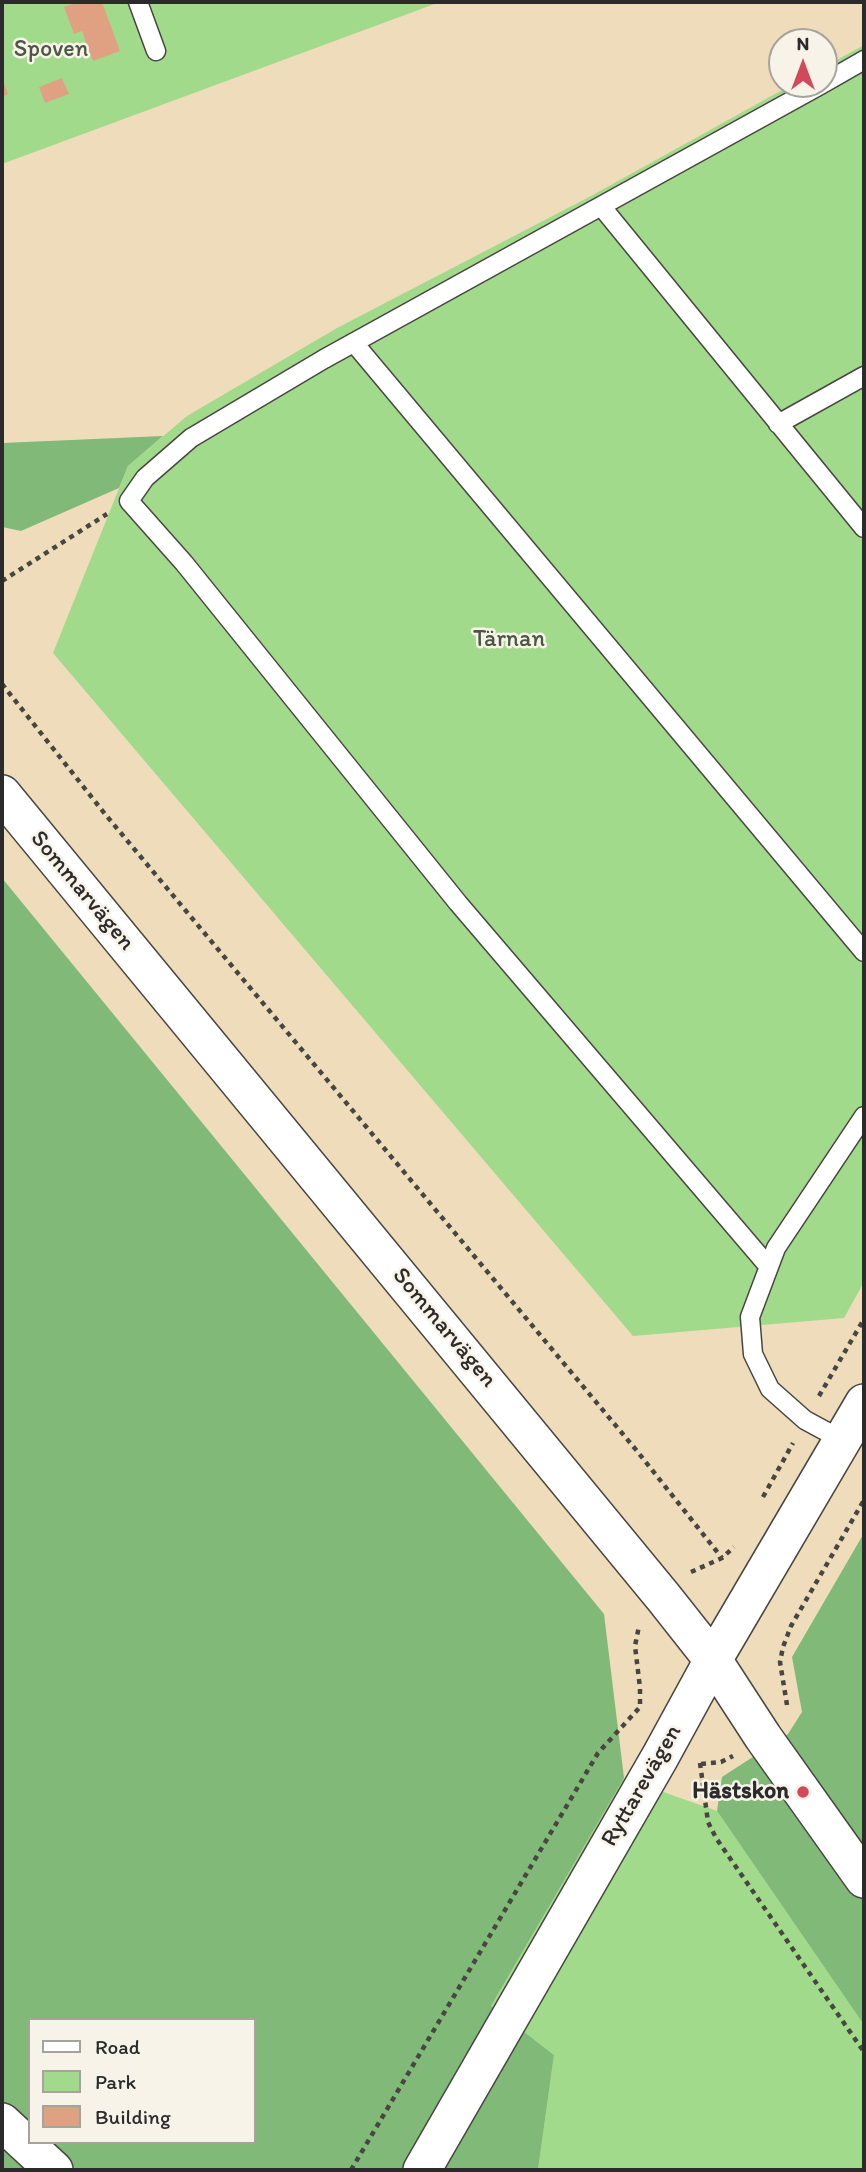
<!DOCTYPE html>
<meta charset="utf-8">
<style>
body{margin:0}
#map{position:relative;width:866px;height:2172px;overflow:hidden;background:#efdcbb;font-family:Itim,sans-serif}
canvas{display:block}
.frame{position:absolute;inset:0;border:4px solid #2b2b2b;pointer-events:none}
.legend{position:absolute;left:28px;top:2018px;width:228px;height:126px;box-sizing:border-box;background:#f7f3e8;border:2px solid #a5a39c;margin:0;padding:9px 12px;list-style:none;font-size:21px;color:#2b2b2b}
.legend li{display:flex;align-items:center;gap:14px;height:35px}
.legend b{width:35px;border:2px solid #a5a39c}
.north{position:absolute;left:768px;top:28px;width:70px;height:70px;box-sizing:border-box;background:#f7f3e8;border:2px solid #a5a39c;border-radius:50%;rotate:0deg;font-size:19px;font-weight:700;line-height:28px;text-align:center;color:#2b2b2b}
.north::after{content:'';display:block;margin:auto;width:24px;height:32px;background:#d1495b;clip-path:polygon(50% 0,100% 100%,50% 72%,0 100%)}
</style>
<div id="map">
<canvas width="866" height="2172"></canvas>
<div class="frame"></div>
<ul class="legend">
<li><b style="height:9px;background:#fff"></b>Road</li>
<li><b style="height:19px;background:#a2da8c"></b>Park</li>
<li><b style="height:19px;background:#e0a182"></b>Building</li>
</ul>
<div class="north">N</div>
</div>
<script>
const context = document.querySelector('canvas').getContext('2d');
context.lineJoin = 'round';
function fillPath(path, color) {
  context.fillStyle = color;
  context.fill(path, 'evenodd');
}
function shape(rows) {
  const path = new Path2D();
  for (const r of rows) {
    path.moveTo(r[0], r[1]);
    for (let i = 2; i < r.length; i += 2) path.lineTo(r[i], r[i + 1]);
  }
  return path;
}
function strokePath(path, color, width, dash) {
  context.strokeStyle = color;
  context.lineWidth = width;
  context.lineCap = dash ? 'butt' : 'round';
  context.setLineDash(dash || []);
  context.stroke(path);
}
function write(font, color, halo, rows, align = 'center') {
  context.font = font + ' Itim,sans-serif';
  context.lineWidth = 5;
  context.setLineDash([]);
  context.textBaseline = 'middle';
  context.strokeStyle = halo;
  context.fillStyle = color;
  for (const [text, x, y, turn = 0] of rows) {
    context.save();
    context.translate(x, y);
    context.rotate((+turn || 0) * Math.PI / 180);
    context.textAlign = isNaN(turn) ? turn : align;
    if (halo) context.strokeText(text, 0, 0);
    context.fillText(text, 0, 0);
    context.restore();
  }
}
fillPath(shape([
 [2,2,440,2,2,164],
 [864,45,864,1282,844,1318,633,1336,53,653,128,466,187,416,337,328,591,196,793,84,824,84,824,67],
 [624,1778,717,1811,864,2025,864,2170,538,2170,554,2055,491,2006]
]), '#a2da8c');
fillPath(shape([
 [163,436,128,466,119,488,21,531,2,527,2,443],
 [2,878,604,1614,624,1778,491,2006,554,2055,538,2170,2,2170],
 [30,2020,254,2020,254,2142,30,2142],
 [864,1533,864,2025,717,1811,722,1777,788,1734,802,1712,792,1657]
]), '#81ba78');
fillPath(shape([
 [78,2,102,2,120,51,93,61,82,31,74,34,64,7],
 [2,78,8,94,2,97],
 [62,78,69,94,45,103,39,87]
]), '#e0a182');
const service = shape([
 [138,2,156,51],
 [824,83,864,60],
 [601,206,864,528],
 [354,343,864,952],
 [778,424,864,376],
 [769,1267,458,903,184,563,129,501,145,478,191,438,324,359,822,84],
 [842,1440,805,1420,770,1389,753,1354,750,1317,776,1248,864,1116]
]);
const minor = shape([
 [2,794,664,1598,713,1660,763,1737,864,1879],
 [2,2122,54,2170],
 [422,2170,660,1757,713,1660,864,1403]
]);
strokePath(service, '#484641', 21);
strokePath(minor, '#484641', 40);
strokePath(shape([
 [2,581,107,514],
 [2,684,105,814,637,1451,722,1558],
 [819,1396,864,1319],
 [763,1497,793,1443],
 [691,1572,722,1558,734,1547],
 [787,1705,780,1662,783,1647,791,1626,864,1500],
 [700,1763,708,1822,716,1838,864,2052],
 [701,1764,721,1762,733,1756],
 [351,2170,598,1753,640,1707,640,1688,635,1646,639,1626]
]), '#484641', 4.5, [5, 5]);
strokePath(service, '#fff', 18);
strokePath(minor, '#fff', 37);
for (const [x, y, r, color] of [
 [803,1792,7,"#d1495b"]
]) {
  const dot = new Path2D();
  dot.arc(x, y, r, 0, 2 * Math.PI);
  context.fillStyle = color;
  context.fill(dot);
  strokePath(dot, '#f7f3e8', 2.5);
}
write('24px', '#495743', '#f7f3e8', [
 ["Spoven",51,50],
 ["Tärnan",509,640]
]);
write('24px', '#2b2b2b', '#f7f3e8', [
 ["Sommarvägen",82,891,50],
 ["Sommarvägen",444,1328,50],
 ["Ryttarevägen",642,1786,-60]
]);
write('bold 24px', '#2b2b2b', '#f7f3e8', [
 ["Hästskon",789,1792]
], 'right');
</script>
